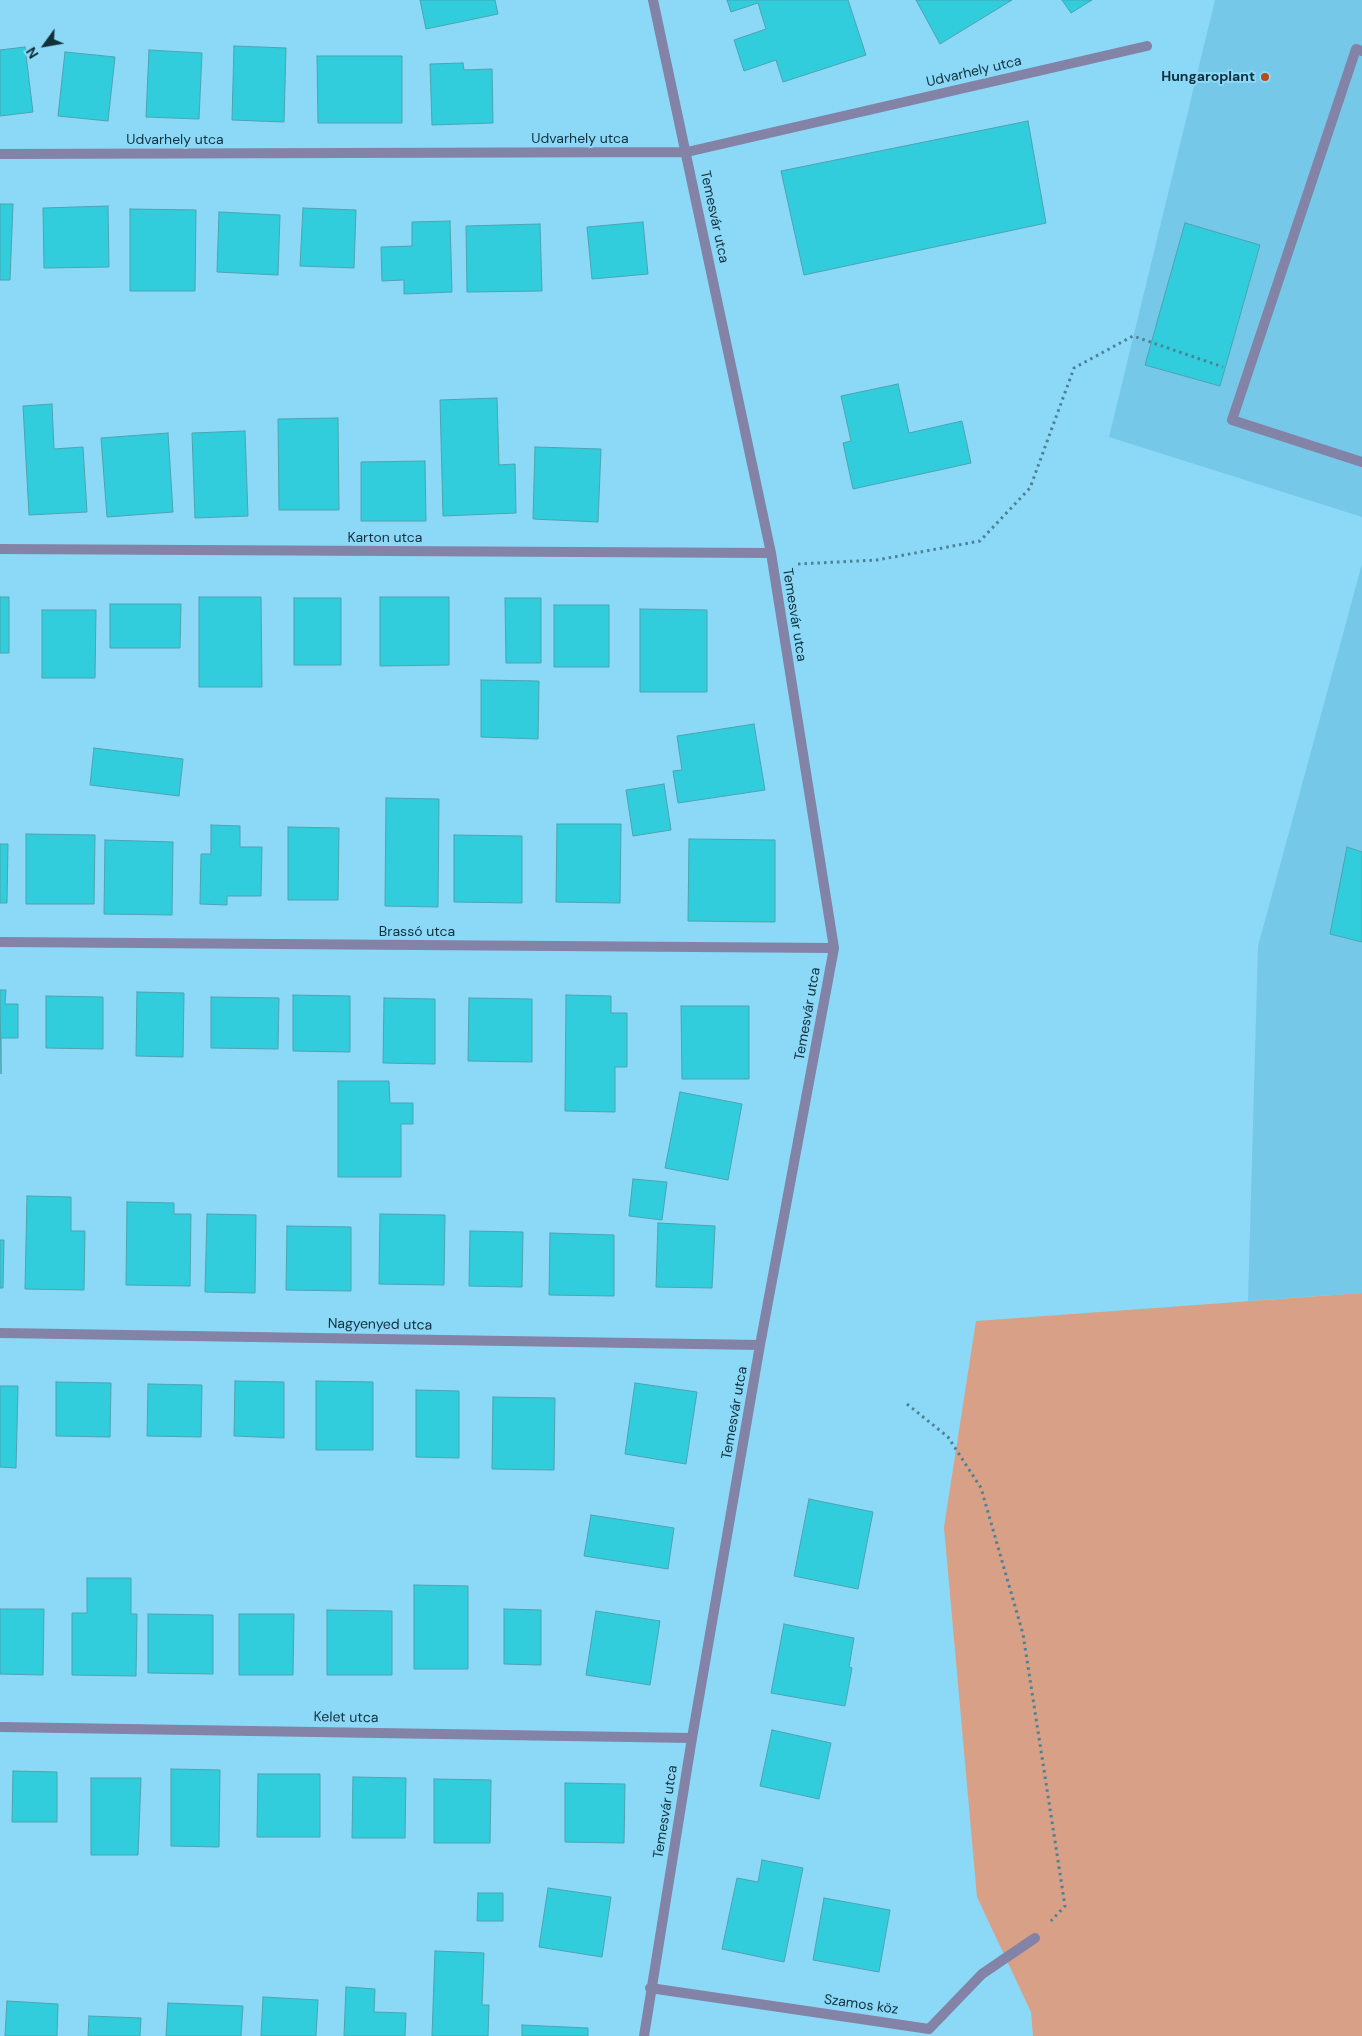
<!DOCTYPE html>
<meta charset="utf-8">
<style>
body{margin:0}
#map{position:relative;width:1362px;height:2036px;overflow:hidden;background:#8cd8f7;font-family:"DM Sans",sans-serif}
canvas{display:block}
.north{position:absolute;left:20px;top:20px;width:50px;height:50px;-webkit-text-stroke:4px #8cd8f7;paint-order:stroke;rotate:238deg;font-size:14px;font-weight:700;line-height:20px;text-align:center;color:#10303c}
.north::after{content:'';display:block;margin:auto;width:18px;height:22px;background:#10303c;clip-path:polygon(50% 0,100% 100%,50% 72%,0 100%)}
</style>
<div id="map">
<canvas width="1362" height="2036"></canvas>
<div class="north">N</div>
</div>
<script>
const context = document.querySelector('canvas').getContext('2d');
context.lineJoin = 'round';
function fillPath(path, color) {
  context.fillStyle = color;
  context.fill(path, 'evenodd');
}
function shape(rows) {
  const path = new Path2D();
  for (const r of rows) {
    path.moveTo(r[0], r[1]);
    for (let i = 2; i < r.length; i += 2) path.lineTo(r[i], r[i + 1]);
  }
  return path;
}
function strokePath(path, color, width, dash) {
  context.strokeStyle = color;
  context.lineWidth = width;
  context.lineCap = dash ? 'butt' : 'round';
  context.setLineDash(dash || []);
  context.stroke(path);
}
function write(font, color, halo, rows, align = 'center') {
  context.font = font + ' "DM Sans",sans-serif';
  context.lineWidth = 4;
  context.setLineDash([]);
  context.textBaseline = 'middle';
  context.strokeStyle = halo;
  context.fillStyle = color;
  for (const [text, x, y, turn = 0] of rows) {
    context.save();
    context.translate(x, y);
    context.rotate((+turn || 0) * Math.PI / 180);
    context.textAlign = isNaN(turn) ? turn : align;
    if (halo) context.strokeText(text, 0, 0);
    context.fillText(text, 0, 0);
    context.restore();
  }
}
fillPath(shape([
 [1215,0,1362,0,1362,517,1109,437],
 [1362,564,1362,1293,1248,1301,1258,946]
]), '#76c8e9');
fillPath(shape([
 [1362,1293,1362,2036,1033,2036,1031,2012,977,1897,944,1527,976,1321]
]), '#d8a086');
const building = shape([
 [420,0,495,0,498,14,426,29,420,0],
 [727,0,848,0,866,55,783,82,776,60,744,71,734,40,766,29,758,3,731,12,727,0],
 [916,0,1012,0,940,44,916,0],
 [1062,0,1092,0,1071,13,1062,0],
 [234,46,286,48,284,122,232,120,234,46],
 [25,47,33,112,0,116,0,50,25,47],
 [149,50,202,53,199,119,146,117,149,50],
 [65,52,115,57,108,121,58,116,65,52],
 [317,56,402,56,402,123,318,123,317,56],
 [463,63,464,70,492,69,493,123,432,125,430,64,463,63],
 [1028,121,1046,223,804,275,781,171,1028,121],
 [0,204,13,204,10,280,0,280,0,204],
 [108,206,109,267,44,268,43,208,108,206],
 [303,208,356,210,354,268,300,266,303,208],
 [130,209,196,210,195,291,130,291,130,209],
 [219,212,280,215,278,275,217,272,219,212],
 [450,221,452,292,404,294,404,280,382,281,381,247,412,246,412,222,450,221],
 [643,222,648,274,592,279,587,227,643,222],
 [1185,223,1260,245,1220,386,1145,365,1185,223],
 [540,224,542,291,467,292,466,226,540,224],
 [898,384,909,433,962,421,971,463,853,489,843,443,851,441,841,396,898,384],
 [497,398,499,465,515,464,516,513,443,516,440,400,497,398],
 [52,404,54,449,83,447,87,512,29,515,23,406,52,404],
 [338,418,339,510,279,510,278,419,338,418],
 [245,431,248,516,195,518,192,433,245,431],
 [168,433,173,512,107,517,101,438,168,433],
 [535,447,601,449,598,522,533,519,535,447],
 [425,461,426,521,361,521,361,462,425,461],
 [0,597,9,597,9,653,0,653,0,597],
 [199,597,261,597,262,687,199,687,199,597],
 [380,597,449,597,449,665,380,666,380,597],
 [294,598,341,598,341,665,294,665,294,598],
 [505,598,541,598,541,663,506,663,505,598],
 [110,604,181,604,180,648,110,648,110,604],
 [554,605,609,605,609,667,554,667,554,605],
 [640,609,707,610,707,692,640,692,640,609],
 [42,610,96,610,95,678,42,678,42,610],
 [481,680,539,681,538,739,481,737,481,680],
 [754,724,765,790,678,803,673,771,682,770,677,736,754,724],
 [94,748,183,759,179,796,90,785,94,748],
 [664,784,671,830,633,836,626,790,664,784],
 [386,798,439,799,438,907,385,906,386,798],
 [557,824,621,824,620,903,556,902,557,824],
 [211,825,240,826,240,847,262,847,261,896,227,896,227,905,200,904,201,854,211,854,211,825],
 [288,827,339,828,338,900,288,900,288,827],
 [26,834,95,835,94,904,26,904,26,834],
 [454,835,522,836,522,903,454,902,454,835],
 [689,839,775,840,775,922,688,921,689,839],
 [105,840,173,842,172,915,104,914,105,840],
 [0,844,8,844,7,903,0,903,0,844],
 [1347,847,1362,852,1362,942,1330,934,1347,847],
 [0,990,6,990,5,1004,18,1004,18,1038,1,1038,1,1074,0,990],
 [137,992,184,993,183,1057,136,1056,137,992],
 [293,995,350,996,350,1052,293,1051,293,995],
 [566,995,611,996,611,1013,627,1013,627,1067,615,1067,615,1112,565,1111,566,995],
 [46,996,103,997,103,1049,46,1048,46,996],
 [211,997,279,998,278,1049,211,1048,211,997],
 [384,998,435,999,435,1064,383,1063,384,998],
 [469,998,532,999,532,1062,468,1061,469,998],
 [681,1006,749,1006,749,1079,682,1079,681,1006],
 [338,1081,389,1081,390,1103,413,1103,413,1124,401,1124,401,1177,338,1177,338,1081],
 [680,1092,742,1104,728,1180,665,1168,680,1092],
 [633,1179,667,1182,662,1220,629,1216,633,1179],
 [27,1196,71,1197,71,1231,85,1231,84,1290,25,1289,27,1196],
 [127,1202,174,1203,174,1214,191,1214,190,1286,126,1285,127,1202],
 [207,1214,256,1215,255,1293,205,1292,207,1214],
 [380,1214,445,1215,444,1285,379,1284,380,1214],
 [658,1223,715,1226,712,1288,656,1287,658,1223],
 [287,1226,351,1227,351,1291,286,1290,287,1226],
 [470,1231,523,1232,522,1287,469,1286,470,1231],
 [550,1233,614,1235,614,1296,549,1295,550,1233],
 [0,1240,4,1240,3,1288,0,1288,0,1240],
 [235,1381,284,1382,284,1438,234,1436,235,1381],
 [316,1381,373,1382,373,1450,316,1450,316,1381],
 [56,1382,111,1383,110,1437,56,1436,56,1382],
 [635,1383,697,1392,686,1464,625,1454,635,1383],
 [148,1384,202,1385,201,1437,147,1436,148,1384],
 [0,1386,18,1386,16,1468,0,1467,0,1386],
 [416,1390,459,1391,459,1458,416,1457,416,1390],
 [493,1397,555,1398,554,1470,492,1469,493,1397],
 [809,1499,873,1512,858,1589,794,1576,809,1499],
 [591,1515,674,1528,668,1569,584,1556,591,1515],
 [87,1578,131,1578,131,1614,137,1614,136,1676,72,1675,72,1613,87,1613,87,1578],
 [414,1585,468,1586,468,1669,414,1669,414,1585],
 [0,1609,44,1609,43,1675,0,1674,0,1609],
 [504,1609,541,1610,541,1665,504,1664,504,1609],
 [327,1610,392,1611,392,1675,327,1675,327,1610],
 [596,1611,660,1621,650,1685,586,1675,596,1611],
 [148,1614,213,1615,213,1674,148,1673,148,1614],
 [239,1614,294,1614,293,1675,239,1675,239,1614],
 [784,1624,854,1638,849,1667,852,1668,845,1706,771,1693,784,1624],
 [772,1730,831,1743,819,1799,760,1786,772,1730],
 [171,1769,220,1770,219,1847,171,1846,171,1769],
 [13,1771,57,1772,57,1822,12,1822,13,1771],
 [258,1774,320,1774,320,1837,257,1837,258,1774],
 [353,1777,406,1778,405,1838,352,1838,353,1777],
 [91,1778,141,1778,138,1855,91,1855,91,1778],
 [434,1779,491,1780,490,1843,434,1843,434,1779],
 [565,1783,625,1784,624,1843,565,1842,565,1783],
 [762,1860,803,1868,784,1962,722,1949,737,1878,758,1882,762,1860],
 [548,1888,611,1897,602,1957,539,1947,548,1888],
 [478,1893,503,1893,503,1921,477,1921,478,1893],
 [824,1898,890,1910,879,1972,813,1960,824,1898],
 [435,1951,484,1953,482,2005,489,2005,488,2036,432,2036,435,1951],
 [346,1987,375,1989,374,2012,406,2013,405,2036,344,2036,346,1987],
 [263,1997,318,2000,316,2036,261,2036,263,1997],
 [7,2001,58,2004,57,2036,5,2036,7,2001],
 [168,2003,243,2006,241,2036,166,2036,168,2003],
 [89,2016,141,2018,140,2036,88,2036,89,2016],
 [522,2025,588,2028,588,2036,522,2036,522,2025]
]);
fillPath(building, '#32cddd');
strokePath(building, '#4ba4af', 1);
strokePath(shape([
 [798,564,877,560,980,541,1030,488,1074,368,1133,336,1223,367],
 [907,1404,948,1437,981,1488,1023,1634,1065,1906,1051,1921]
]), '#4c8297', 3, [2.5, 4]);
strokePath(shape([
 [1362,51,1356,49,1232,420,1362,462]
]), '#8382a7', 10);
strokePath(shape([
 [0,154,687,152,1147,46],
 [0,549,771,553],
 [0,942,834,948],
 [0,1333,760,1345],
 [0,1727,692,1738],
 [650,1988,929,2029,982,1974,1035,1938],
 [644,2036,692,1738,760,1345,834,948,771,553,653,0]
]), '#8382a7', 10);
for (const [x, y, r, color] of [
 [1265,77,5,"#b14f14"]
]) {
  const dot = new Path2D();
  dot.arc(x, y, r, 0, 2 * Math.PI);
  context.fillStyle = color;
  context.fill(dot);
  strokePath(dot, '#8cd8f7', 2);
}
write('14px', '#10303c', '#8cd8f7', [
 ["Udvarhely utca",974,72,-13],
 ["Udvarhely utca",580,139],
 ["Udvarhely utca",175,140],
 ["Temesvár utca",714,217,78],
 ["Karton utca",385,538],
 ["Temesvár utca",794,615,81],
 ["Brassó utca",417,932],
 ["Temesvár utca",808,1014,-80],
 ["Nagyenyed utca",380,1325,1],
 ["Temesvár utca",735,1413,-80],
 ["Kelet utca",346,1718,1],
 ["Temesvár utca",666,1812,-81],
 ["Szamos köz",861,2005,8]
]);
write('bold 14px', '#10303c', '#8cd8f7', [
 ["Hungaroplant",1255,77]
], 'right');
</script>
